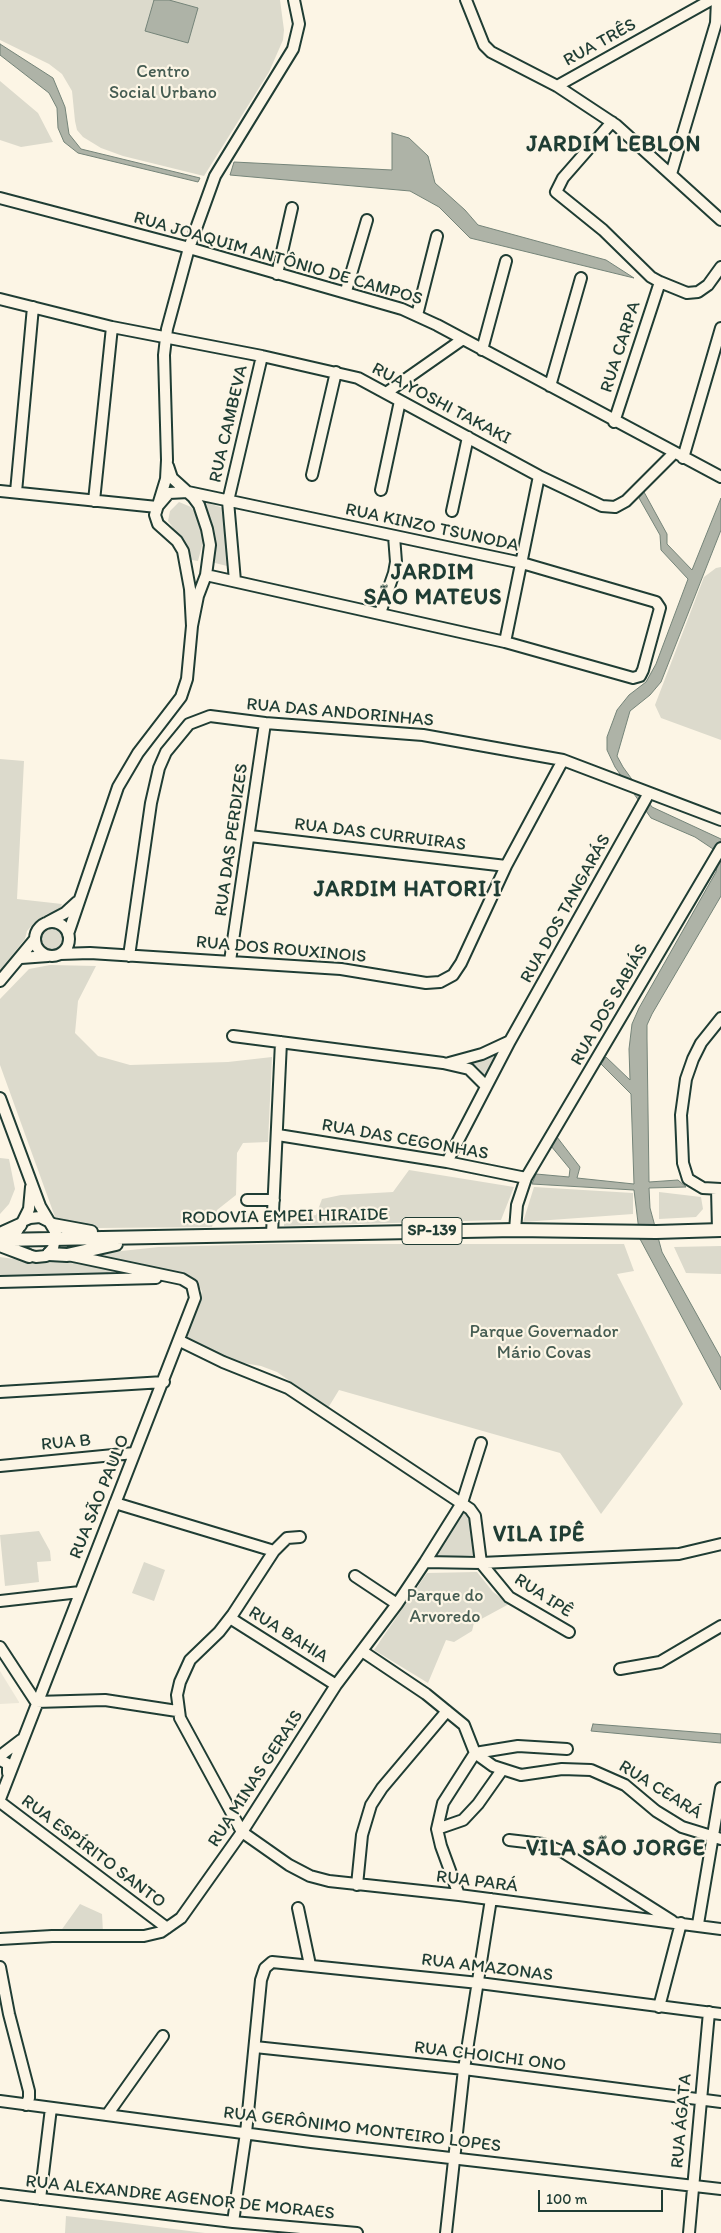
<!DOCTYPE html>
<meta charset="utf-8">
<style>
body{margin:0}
#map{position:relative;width:721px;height:2233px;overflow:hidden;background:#fcf5e5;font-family:Itim,sans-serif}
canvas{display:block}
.scale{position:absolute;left:538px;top:2190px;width:125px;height:22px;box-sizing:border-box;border:2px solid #1f3d34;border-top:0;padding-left:6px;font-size:15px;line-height:18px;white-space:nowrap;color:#1f3d34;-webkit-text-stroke:4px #fcf5e5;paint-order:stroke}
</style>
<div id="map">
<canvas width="721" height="2233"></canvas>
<div class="scale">100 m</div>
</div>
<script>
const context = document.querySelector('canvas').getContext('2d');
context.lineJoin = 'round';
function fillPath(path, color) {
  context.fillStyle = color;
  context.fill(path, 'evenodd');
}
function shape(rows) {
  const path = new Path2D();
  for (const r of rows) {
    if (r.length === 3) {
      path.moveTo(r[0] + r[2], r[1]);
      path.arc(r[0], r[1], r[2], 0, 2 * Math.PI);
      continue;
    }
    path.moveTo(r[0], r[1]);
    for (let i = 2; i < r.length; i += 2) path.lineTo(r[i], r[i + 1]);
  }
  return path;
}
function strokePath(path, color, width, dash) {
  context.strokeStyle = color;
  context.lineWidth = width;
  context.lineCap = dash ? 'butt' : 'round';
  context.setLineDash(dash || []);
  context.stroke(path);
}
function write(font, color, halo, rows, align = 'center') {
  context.font = font + ' Itim,sans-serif';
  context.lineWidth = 4.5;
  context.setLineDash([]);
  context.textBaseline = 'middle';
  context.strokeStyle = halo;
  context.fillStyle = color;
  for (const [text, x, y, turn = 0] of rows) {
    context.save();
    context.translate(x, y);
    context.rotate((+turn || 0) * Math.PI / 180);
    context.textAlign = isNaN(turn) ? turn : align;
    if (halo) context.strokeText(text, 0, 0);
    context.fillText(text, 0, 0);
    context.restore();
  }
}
fillPath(shape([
 [0,1671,19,1702,19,1703,0,1704]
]), '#ece7d8');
fillPath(shape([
 [0,0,280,0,284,30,283,40,269,72,204,176,123,156,101,148,83,137,77,130,75,121,72,91,62,74,49,64,0,40],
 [0,81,38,113,53,142,21,147,0,140],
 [199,500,226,509,231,567,211,562],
 [179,502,191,507,199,518,203,542,198,561,192,560,188,556,184,542,168,521,170,511],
 [721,567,721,740,661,718,655,705,704,577,716,568],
 [0,759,24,761,17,899,62,904,59,911,47,914,34,923,27,931,25,939,0,970],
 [52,939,13],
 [50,965,96,966,78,1001,75,1033,98,1056,130,1065,228,1062,272,1057,268,1142,243,1143,237,1153,236,1195,217,1210,212,1227,98,1228,72,1226,55,1217,0,1065,0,999,29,969],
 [495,1052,498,1055,487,1075,484,1074,478,1067,467,1063],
 [0,1158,9,1159,15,1189,9,1204,0,1214],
 [409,1170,514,1187,501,1220,284,1226,284,1219,316,1215,322,1199,341,1195,393,1192],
 [534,1187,633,1193,633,1214,523,1222],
 [659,1192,701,1197,703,1209,696,1217,659,1219],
 [271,1244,624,1244,634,1271,617,1274,683,1404,601,1514,560,1453,339,1390,328,1408,277,1372,261,1366,232,1361,186,1339,202,1291,196,1283,185,1275,93,1254,159,1247],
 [721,1246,721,1274,686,1273,674,1247],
 [0,1257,35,1262,50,1258,67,1259,138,1274,0,1276],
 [465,1512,471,1517,476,1555,432,1558],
 [39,1531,50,1551,51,1561,37,1562,39,1582,5,1586,0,1535],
 [144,1562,165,1570,154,1601,132,1593],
 [477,1572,493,1592,509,1604,474,1623,472,1631,454,1642,446,1640,428,1683,374,1650,427,1573],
 [80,1904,102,1914,103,1932,60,1932],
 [66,2216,119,2222,205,2233,65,2233]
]), '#dcdacc');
const water = shape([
 [154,0,169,0,198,8,188,43,145,31,154,0],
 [0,44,53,78,65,107,69,134,81,149,200,178,198,182,78,153,64,142,58,128,57,108,49,93,0,55,0,44],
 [392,133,409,138,428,156,435,183,465,210,478,225,606,260,634,278,470,238,439,207,410,191,230,175,234,162,392,170,392,133],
 [644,492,667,534,667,544,692,570,721,498,721,530,661,682,650,695,630,711,617,756,623,767,652,807,721,839,721,896,652,1014,647,1025,647,1038,649,1182,678,1180,686,1187,649,1188,650,1208,662,1252,721,1358,721,1390,640,1239,634,1190,532,1184,536,1174,569,1177,570,1169,551,1146,557,1137,580,1167,577,1178,634,1184,631,1094,601,1064,606,1057,630,1080,629,1049,632,1024,639,1008,716,872,718,861,713,849,695,837,651,818,615,767,607,750,607,737,617,710,629,695,646,682,656,664,688,579,661,550,660,535,639,498,644,492],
 [593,1724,721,1734,721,1743,591,1731,593,1724]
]);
fillPath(water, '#aeb3a7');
strokePath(water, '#758479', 1);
const minor = shape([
 [466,0,484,45,491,52,557,86,616,125,721,220],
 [557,86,711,0],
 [612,122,563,178,556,192,603,230,651,277,660,282,687,293,698,292,708,285,721,267],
 [671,174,716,23,717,0],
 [0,198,182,246,402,309,437,325,721,477],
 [277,274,292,208],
 [346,291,367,220],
 [0,299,112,327,262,356,358,378,539,476,602,506,615,507,626,501,674,453],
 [417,315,437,236],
 [482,350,506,261],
 [550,386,581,278],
 [386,393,463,339],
 [614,422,660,282],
 [683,458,721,328],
 [312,475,336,372],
 [381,490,400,401],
 [0,491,157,507],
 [16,492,33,307],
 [94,501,112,327],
 [157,507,169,493,188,492,522,563,656,602,660,608,643,670,640,676,633,678,505,642,206,575],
 [452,511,468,437],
 [235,581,228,501,262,356],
 [380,613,394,573,396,562,394,536],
 [192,626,190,589,183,551,177,541,158,524,155,515,166,479,167,460,164,355,167,329,189,248,215,176,293,49,299,24,294,0],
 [505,642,539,476],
 [250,836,506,866],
 [52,939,17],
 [48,922,65,913,77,902],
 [68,934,118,787,138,753,181,697,187,679,192,626,198,596,206,575,210,545,207,529,199,505,193,497,172,478,168,466],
 [60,954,90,953,341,969,426,983,440,982,453,975,461,963,506,866,563,760],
 [129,956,151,803,159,768,166,752,189,724,210,716,265,723,423,735,563,760,721,820],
 [21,958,48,956],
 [230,961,265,723],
 [0,981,35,939],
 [721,1018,701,1043,693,1059,686,1079,681,1115,683,1163,688,1179,703,1188,721,1189],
 [233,1036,443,1063,469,1069,486,1086],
 [449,1063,482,1054,510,1041],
 [0,1098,40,1206,56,1233,53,1248,46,1256,36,1257,23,1254],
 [278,1135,447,1162,526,1178],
 [447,1162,510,1041,649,793],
 [717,1189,718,1230],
 [247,1200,274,1200],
 [23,1221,29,1209,31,1187],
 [515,1230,517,1205,526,1178,721,848],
 [17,1231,23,1221,30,1218,40,1217,50,1222],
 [272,1234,281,1042],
 [0,1282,156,1278],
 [180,1341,223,1362,288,1388,470,1509,475,1516,481,1563],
 [0,1392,164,1382],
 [0,1466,134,1453],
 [115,1503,274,1551,287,1538,300,1537],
 [274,1551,233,1614,219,1632,190,1660,180,1682,177,1695,180,1718,242,1832,289,1865,310,1876,329,1881,459,1895,721,1929],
 [425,1562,481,1563,679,1554,721,1544],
 [481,1563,509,1597,569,1632],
 [355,1576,397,1604],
 [0,1601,80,1592],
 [230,1618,336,1685],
 [0,1647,36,1702,105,1700,177,1711],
 [362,1651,426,1694,464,1725,475,1753,493,1766,521,1775,562,1769,591,1770,625,1785,656,1811,682,1827,721,1839],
 [620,1669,660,1662,721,1626],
 [0,1756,21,1740],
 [0,1760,8,1764,8,1773],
 [0,1799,195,1298,192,1285,182,1279,68,1255],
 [0,1802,167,1928],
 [437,1829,463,1820,478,1804,502,1770],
 [509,1840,543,1844,563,1852,672,1921],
 [357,1885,362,1835,371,1805,382,1788,447,1711],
 [459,1895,441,1846,437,1829,443,1803,475,1753,518,1746,567,1749],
 [298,1908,310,1965],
 [698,1924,721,1788],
 [0,1939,52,1936,144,1936,161,1932,181,1918,242,1832,336,1685,397,1604,425,1562,462,1503,481,1443],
 [0,1967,9,2014,29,2091,29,2098,26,2105],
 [659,2007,681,1923],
 [255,2047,464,2069,721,2102],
 [0,2101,311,2142,721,2189],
 [107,2115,163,2036],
 [0,2194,233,2222,357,2233],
 [40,2199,51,2108],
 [233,2222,246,2133,261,1980,265,1968,272,1962,479,1983,721,2014],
 [446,2233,464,2069,491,1899],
 [689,2233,709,2012]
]);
const major = shape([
 [53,1225,91,1232],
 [0,1234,20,1225],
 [0,1240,515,1230,656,1232,721,1230],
 [0,1245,29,1256],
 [49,1254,67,1255,116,1244]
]);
strokePath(minor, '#1f3d34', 14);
strokePath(major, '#1f3d34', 16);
strokePath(minor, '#fcf5e5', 10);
strokePath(major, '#fcf5e5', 12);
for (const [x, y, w] of [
 [432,1231,60]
]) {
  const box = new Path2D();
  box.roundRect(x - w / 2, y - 13.5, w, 27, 4);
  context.fillStyle = '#fcf5e5';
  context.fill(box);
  strokePath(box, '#1f3d34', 1);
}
write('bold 16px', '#1f3d34', null, [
 ["SP-139",432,1231]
]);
write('18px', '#1f3d34', '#fcf5e5', [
 ["RUA TRÊS",600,43,-29],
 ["RUA JOAQUIM ANTÔNIO DE CAMPOS",278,259,16],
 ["RUA CARPA",621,347,-72],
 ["RUA YOSHI TAKAKI",441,404,28],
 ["RUA CAMBEVA",229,424,-77],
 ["RUA KINZO TSUNODA",432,528,12],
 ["RUA DAS ANDORINHAS",340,713,5],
 ["RUA DAS CURRUIRAS",380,835,7],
 ["RUA DAS PERDIZES",232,840,-82],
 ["RUA DOS TANGARÁS",566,909,-61],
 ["RUA DOS ROUXINOIS",281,950,5],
 ["RUA DOS SABIÁS",610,1005,-60],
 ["RUA DAS CEGONHAS",405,1140,10],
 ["RODOVIA EMPEI HIRAIDE",285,1217,-1],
 ["RUA B",66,1443,-5],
 ["RUA SÃO PAULO",100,1497,-68],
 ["RUA IPÊ",543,1596,33],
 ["RUA BAHIA",288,1635,32],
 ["RUA MINAS GERAIS",256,1779,-57],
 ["RUA CEARÁ",660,1790,32],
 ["RUA ESPÍRITO SANTO",93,1852,37],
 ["RUA PARÁ",477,1882,7],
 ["RUA AMAZONAS",487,1968,7],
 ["RUA CHOICHI ONO",490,2057,7],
 ["RUA ÁGATA",682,2121,-85],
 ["RUA GERÔNIMO MONTEIRO LOPES",362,2130,7],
 ["RUA ALEXANDRE AGENOR DE MORAES",180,2198,6]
]);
write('18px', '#455c52', '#fcf5e5', [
 ["Centro",163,72],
 ["Social Urbano",163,93],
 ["Parque Governador",544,1332],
 ["Mário Covas",544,1353],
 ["Parque do",445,1596],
 ["Arvoredo",445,1617]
]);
context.letterSpacing = '1px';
write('bold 22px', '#1f3d34', '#fcf5e5', [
 ["JARDIM LEBLON",614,145],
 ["JARDIM",433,573],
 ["SÃO MATEUS",433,598],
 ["JARDIM HATORI I",408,890],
 ["VILA IPÊ",539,1535],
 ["VILA SÃO JORGE",616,1849]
]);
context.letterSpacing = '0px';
</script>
